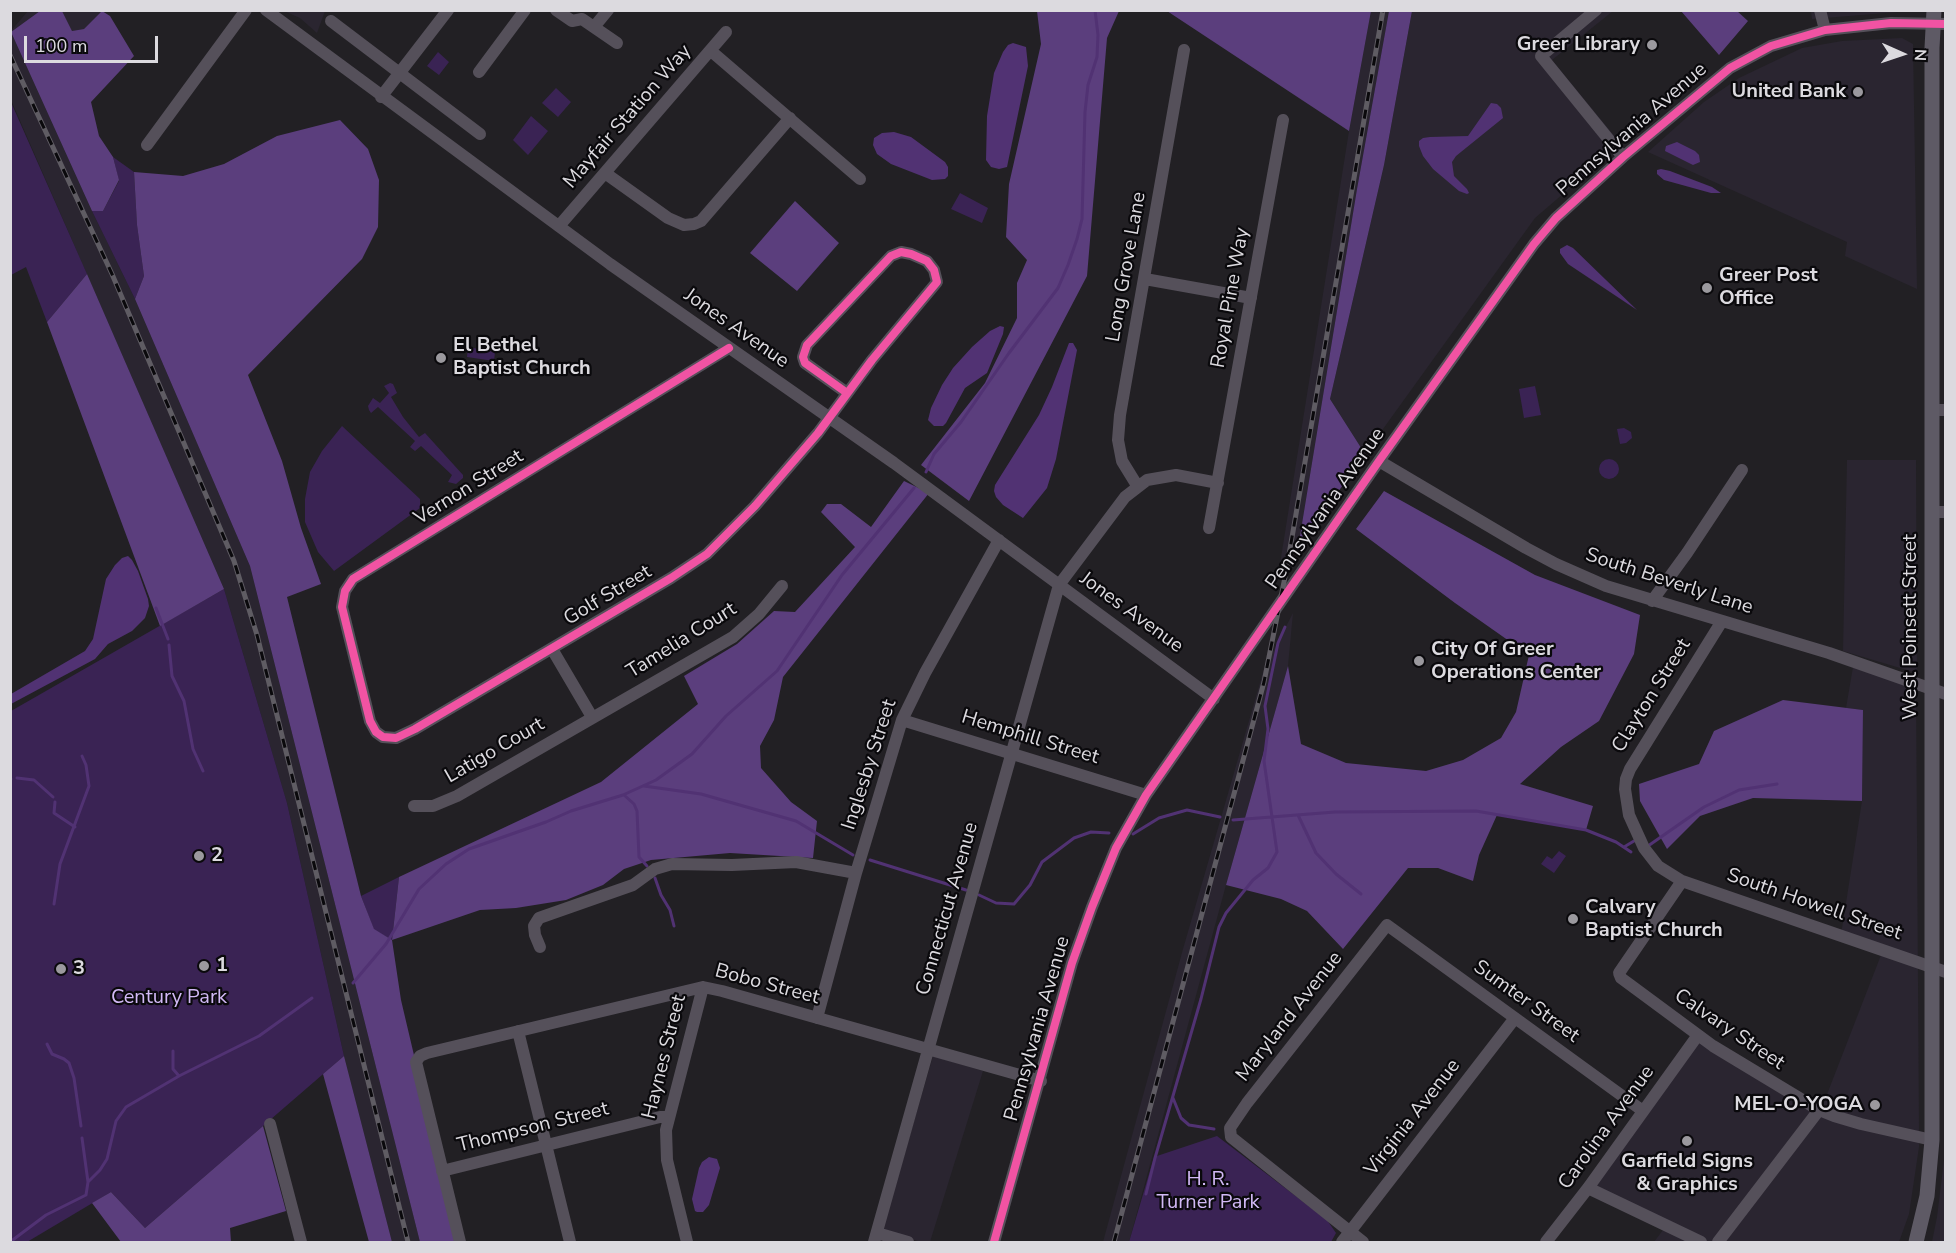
<!DOCTYPE html>
<style>
body{margin:0}
#map{position:relative;width:1956px;height:1253px;overflow:hidden;background:#222024;font-family:"Nunito Sans",sans-serif}
canvas{display:block}
.frame{position:absolute;inset:0;border:12px solid #dcdadf;pointer-events:none}
.north{position:absolute;left:1872px;top:24px;width:60px;height:60px;-webkit-text-stroke:4px #0a090c;paint-order:stroke;rotate:93deg;font-size:16px;font-weight:700;line-height:24px;text-align:center;color:#dcdadf}
.north::after{content:'';display:block;margin:auto;width:21px;height:27px;background:#dcdadf;clip-path:polygon(50% 0,100% 100%,50% 72%,0 100%)}
.scale{position:absolute;left:24px;top:36px;width:134px;height:27px;box-sizing:border-box;border:3px solid #dcdadf;border-top:0;padding-left:8px;font-size:18px;line-height:21px;white-space:nowrap;color:#dcdadf;-webkit-text-stroke:4px #0a090c;paint-order:stroke}
</style>
<div id="map">
<canvas width="1956" height="1253"></canvas>
<div class="frame"></div>
<div class="north">N</div>
<div class="scale">100 m</div>
</div>
<script>
const context = document.querySelector('canvas').getContext('2d');
context.lineJoin = 'round';
function fillPath(path, color) {
  context.fillStyle = color;
  context.fill(path, 'evenodd');
}
function shape(rows) {
  const path = new Path2D();
  for (const r of rows) {
    if (r.length === 3) {
      path.moveTo(r[0] + r[2], r[1]);
      path.arc(r[0], r[1], r[2], 0, 2 * Math.PI);
      continue;
    }
    path.moveTo(r[0], r[1]);
    for (let i = 2; i < r.length; i += 2) path.lineTo(r[i], r[i + 1]);
  }
  return path;
}
function strokePath(path, color, width, dash) {
  context.strokeStyle = color;
  context.lineWidth = width;
  context.lineCap = dash ? 'butt' : 'round';
  context.setLineDash(dash || []);
  context.stroke(path);
}
function write(font, color, halo, rows, align = 'center') {
  context.font = font + ' "Nunito Sans",sans-serif';
  context.lineWidth = 4.5;
  context.setLineDash([]);
  context.textBaseline = 'middle';
  context.strokeStyle = halo;
  context.fillStyle = color;
  for (const [text, x, y, turn = 0] of rows) {
    context.save();
    context.translate(x, y);
    context.rotate((+turn || 0) * Math.PI / 180);
    context.textAlign = isNaN(turn) ? turn : align;
    if (halo) context.strokeText(text, 0, 0);
    context.fillText(text, 0, 0);
    context.restore();
  }
}
fillPath(shape([
 [28,11,40,11,11,32,92,211,135,299,250,566,420,1242,392,1242,344,1056,287,803,224,589,11,100,10,32],
 [62,11,103,11,84,29,72,31],
 [284,11,325,11,317,33,300,18],
 [1371,11,1389,11,1357,189,1298,548,1279,570,1349,131],
 [1412,11,1613,11,1552,60,1621,144,1535,218,1365,454,1330,399,1384,165],
 [1811,11,1910,11,1812,19],
 [1902,38,1913,44,1917,289,1845,256,1847,242,1648,152,1704,102,1739,78,1802,48,1842,41],
 [1847,460,1916,460,1917,673,1843,651],
 [1293,613,1288,666,1226,885,1129,1242,1103,1242,1183,949,1264,669],
 [1853,667,1916,687,1919,1130,1919,1147,1909,1214,1899,1242,1654,1242,1663,1230,1589,1193,1699,1041,1819,1115,1881,955,1840,941,1862,801,1863,710,1846,708],
 [933,1056,983,1071,930,1242,921,1242,882,1231],
 [1945,1152,1945,1242,1932,1242,1937,1217]
]), '#2a2530');
fillPath(shape([
 [438,52,449,62,439,75,427,66],
 [556,88,571,102,558,117,542,103],
 [10,100,87,274,47,322,26,267,11,275],
 [531,116,548,131,528,155,513,140],
 [113,157,134,172,137,225,144,276,135,299,92,211,103,211,119,181],
 [960,193,988,208,982,223,951,209],
 [468,347,495,352,494,361,467,357],
 [390,383,393,384,397,393,391,397,403,417,419,437,425,433,463,475,463,478,456,484,448,482,452,475,421,446,415,451,410,447,415,441,378,407,371,413,369,410,368,406,373,398,380,403,389,393,384,386],
 [1535,386,1541,415,1524,418,1519,389],
 [342,426,420,499,420,508,334,571,318,552,305,522,305,499,310,472,322,451],
 [1624,428,1631,432,1632,438,1626,443,1620,444,1617,429],
 [1609,469,10],
 [224,589,287,803,344,1056,145,1228,111,1192,27,1242,11,1242,11,711],
 [1559,851,1566,856,1554,873,1541,864,1547,856,1552,859],
 [399,877,392,940,374,930,361,896],
 [1217,1136,1327,1220,1336,1233,1331,1242,1129,1242,1154,1157]
]), '#3a2354');
fillPath(shape([
 [40,11,62,11,72,31,84,29,102,11,110,16,134,56,91,102,99,136,113,157,119,180,103,211,92,211,11,32],
 [1037,11,1119,11,1107,38,1087,276,969,501,921,465,985,383,1017,318,1017,283,1027,260,1006,237,1009,184,1041,44],
 [1167,11,1371,11,1349,131],
 [1389,11,1412,11,1384,165,1330,399,1365,454,1298,548,1357,189],
 [1681,11,1737,11,1748,21,1719,55],
 [340,120,368,149,379,180,378,227,362,259,248,375,282,461,301,528,321,584,287,597,361,896,374,929,392,940,399,877,601,782,698,704,684,676,737,644,774,611,795,612,855,547,821,512,827,504,841,504,871,527,904,481,929,493,783,677,774,720,760,746,761,768,791,802,817,821,813,858,730,853,651,860,624,869,603,885,566,900,516,908,480,910,392,940,401,1000,458,1242,420,1242,250,566,135,299,144,276,137,225,134,172,183,176,224,164,277,136],
 [795,201,839,243,797,291,750,253],
 [87,274,224,589,160,626,47,322],
 [1384,491,1535,575,1640,615,1634,654,1599,721,1561,747,1520,784,1593,806,1586,830,1497,815,1479,855,1473,881,1438,868,1408,868,1343,949,1307,911,1281,899,1226,885,1288,666,1301,744,1346,763,1426,771,1463,760,1501,738,1516,712,1529,655,1455,603,1356,529],
 [1783,700,1863,710,1862,801,1753,798,1700,816,1667,849,1640,801,1639,784,1699,764,1714,731],
 [344,1056,392,1242,369,1242,323,1074],
 [263,1126,286,1211,230,1228,231,1242,121,1242,92,1203,111,1192,145,1228]
]), '#5b3e7d');
fillPath(shape([
 [1013,43,1026,47,1028,66,1007,167,999,169,991,167,986,160,987,116,994,73,1003,52,1008,45],
 [1491,103,1497,104,1501,108,1503,118,1456,156,1452,162,1454,176,1467,189,1469,193,1467,194,1459,191,1433,169,1423,156,1419,146,1419,141,1423,138,1430,137,1468,136],
 [894,132,911,137,945,162,948,167,948,176,945,179,932,180,891,164,877,154,873,145,874,138,882,133],
 [1677,142,1695,151,1699,155,1700,162,1693,165,1665,151,1666,146],
 [1661,169,1670,171,1712,187,1721,193,1711,193,1664,180,1657,174,1657,170],
 [1567,245,1573,248,1637,310,1568,264,1560,253,1560,249],
 [1000,326,1004,327,1003,334,987,373,965,388,946,423,943,426,934,426,928,420,931,408,942,385,953,368,972,347,990,331],
 [1069,343,1073,343,1077,350,1056,459,1047,488,1023,518,1003,505,996,497,994,491,995,485,1039,415,1052,387],
 [128,556,132,560,138,571,148,599,149,606,145,618,132,631,108,644,95,659,11,704,11,694,85,651,93,639,106,579,115,565,122,558],
 [709,1157,717,1159,720,1168,709,1205,703,1212,697,1212,695,1211,692,1199,699,1168,702,1162]
]), '#513273');
strokePath(shape([
 [926,472,934,454,961,422,1009,353,1058,288,1068,265,1077,239,1082,219,1085,112,1088,85,1097,57,1098,35,1095,10],
 [156,608,168,639],
 [169,645,172,676,184,701,193,749,203,771],
 [17,778,34,780,53,797],
 [10,779,11,779],
 [644,786,701,794,796,821,853,855],
 [624,795,634,804,637,811,639,857,647,866],
 [55,802,54,813,75,827],
 [1298,815,1316,853,1336,874,1361,894],
 [1233,820,1335,812,1476,811,1586,830,1616,842,1631,852],
 [1133,834,1159,818,1187,810,1220,817],
 [1648,846,1704,807,1739,790,1777,784],
 [1624,847,1634,841],
 [870,860,966,890],
 [655,878,661,895,670,910,674,926],
 [979,895,996,903,1014,904,1030,885,1042,862,1074,838,1091,832,1109,833],
 [54,904,60,864,89,786,86,765,82,756],
 [353,983,386,944,419,889,446,864,469,849,546,822,571,811,623,795,656,780,692,754,726,716,777,671,842,575,914,488],
 [47,1044,52,1054,64,1059,69,1063,74,1078,81,1126],
 [173,1051,173,1069,179,1076],
 [1173,1098,1181,1118,1189,1125,1214,1129],
 [82,1138,88,1182],
 [1146,1194,1155,1158,1201,999,1219,927,1226,913,1253,880,1268,868,1277,852,1264,761,1268,729,1265,706,1278,643,1285,627],
 [10,1242,46,1215,86,1195,88,1182,100,1170,107,1159,116,1121,126,1107,179,1076,259,1036,312,998]
]), '#513273', 3);
strokePath(shape([
 [266,10,610,264,894,463,1214,699],
 [556,10,572,21,582,19,617,43],
 [1596,10,1541,56,1623,157],
 [1820,10,1825,30],
 [331,21,480,134],
 [594,27,608,10],
 [711,51,860,179],
 [479,72,525,10],
 [381,97,448,10],
 [147,145,246,10],
 [605,173,668,218,684,225,694,224,701,221,790,118],
 [559,226,726,32],
 [1145,279,1251,298],
 [729,348,353,579,345,591,342,607,370,721,376,732,383,737,396,738,415,729,671,578,707,554,755,506,818,433,872,360,937,282,934,270,927,261,911,254,901,252,891,256,807,345,803,357,805,363,847,393],
 [1932,410,1946,410],
 [1379,461,1526,548,1556,564,1606,586,1829,653,1946,694],
 [1138,487,1122,461,1118,440,1120,415,1184,50],
 [1932,512,1946,512],
 [1209,528,1283,120],
 [1652,601,1687,553,1742,470],
 [1722,621,1630,769,1626,779,1625,789,1629,815,1644,848,1658,866,1682,881,1946,972],
 [552,649,592,717],
 [902,720,1146,795],
 [414,806,433,806,457,796,733,637,759,614,782,586],
 [1682,881,1619,973,1621,978,1713,1046,1819,1110,1834,1116,1861,1124,1932,1140],
 [540,947,535,935,534,926,539,918,633,885,655,869,672,864,732,865,796,862,856,873],
 [817,1018,856,873,902,720,925,673,999,540],
 [518,1031,570,1242],
 [270,1124,301,1242],
 [442,1171,660,1117,668,1117],
 [1588,1188,1701,1242],
 [877,1233,908,1242],
 [460,1242,416,1062,420,1056,427,1053,703,987,722,991,1041,1081],
 [687,1242,667,1160,666,1130,703,987],
 [874,1242,1059,585,1125,497,1147,480,1176,475,1218,483],
 [994,1242,1072,963,1092,907,1116,848,1146,795,1379,461,1534,244,1556,218,1623,157,1730,68,1771,46,1825,30,1891,23,1946,24],
 [1342,1242,1515,1018],
 [1363,1242,1231,1137,1230,1128,1247,1103,1387,925,1643,1111],
 [1546,1242,1588,1188,1698,1035],
 [1718,1242,1819,1110]
]), '#55505a', 12);
strokePath(shape([
 [1916,1242,1927,1196,1932,1140,1932,48,1934,10]
]), '#5e5a65', 15);
const rail = shape([
 [10,55,112,274,234,561,257,635,408,1242],
 [1114,1242,1264,682,1286,572,1383,10]
]);
strokePath(rail, '#5f5c63', 5);
strokePath(rail, '#0a090c', 3, [9]);
strokePath(shape([
 [729,348,353,579,345,591,342,607,370,721,376,732,383,737,396,738,415,729,671,578,707,554,755,506,818,433,872,360,937,282,934,270,927,261,911,254,901,252,891,256,807,345,803,357,805,363,847,393],
 [994,1242,1072,963,1092,907,1116,848,1146,795,1379,461,1534,244,1556,218,1623,157,1730,68,1771,46,1825,30,1891,23,1946,24]
]), '#f153a3', 8);
for (const [x, y, r, color] of [
 [1652,45,6,"#9b999e"],
 [1858,92,6,"#9b999e"],
 [1707,288,6,"#9b999e"],
 [441,358,6,"#9b999e"],
 [1419,661,6,"#9b999e"],
 [199,856,6,"#9b999e"],
 [1573,919,6,"#9b999e"],
 [204,966,6,"#9b999e"],
 [61,969,6,"#9b999e"],
 [1875,1105,6,"#9b999e"],
 [1687,1141,6,"#9b999e"]
]) {
  const dot = new Path2D();
  dot.arc(x, y, r, 0, 2 * Math.PI);
  context.fillStyle = color;
  context.fill(dot);
  strokePath(dot, '#0a090c', 2);
}
write('bold 20px', '#dcdadf', '#0a090c', [
 ["Greer Library",1640,45,"right"],
 ["United Bank",1846,92,"right"],
 ["Greer Post",1719,276],
 ["Office",1719,299],
 ["El Bethel",453,346],
 ["Baptist Church",453,369],
 ["City Of Greer",1431,650],
 ["Operations Center",1431,673],
 ["2",211,856],
 ["Calvary",1585,908],
 ["Baptist Church",1585,931],
 ["1",216,966],
 ["3",73,969],
 ["MEL-O-YOGA",1863,1105,"right"],
 ["Garfield Signs",1687,1162,"center"],
 ["& Graphics",1687,1185,"center"]
], 'left');
write('20px', '#dcdadf', '#0a090c', [
 ["Mayfair Station Way",628,117,-49],
 ["Pennsylvania Avenue",1632,130,-41],
 ["Long Grove Lane",1127,267,-80],
 ["Royal Pine Way",1231,298,-80],
 ["Jones Avenue",736,329,35],
 ["Vernon Street",469,488,-32],
 ["Pennsylvania Avenue",1326,509,-55],
 ["South Beverly Lane",1669,582,18],
 ["Golf Street",608,596,-31],
 ["Jones Avenue",1131,613,36],
 ["West Poinsett Street",1911,627,-90],
 ["Tamelia Court",682,641,-32],
 ["Clayton Street",1652,696,-58],
 ["Hemphill Street",1030,738,17],
 ["Latigo Court",495,751,-30],
 ["Inglesby Street",870,765,-72],
 ["South Howell Street",1814,905,19],
 ["Connecticut Avenue",948,909,-74],
 ["Bobo Street",767,985,15],
 ["Sumter Street",1526,1002,36],
 ["Maryland Avenue",1290,1017,-52],
 ["Pennsylvania Avenue",1038,1029,-74],
 ["Calvary Street",1729,1030,34],
 ["Haynes Street",665,1057,-76],
 ["Virginia Avenue",1413,1118,-52],
 ["Thompson Street",533,1128,-14],
 ["Carolina Avenue",1607,1128,-54]
]);
write('20px', '#d2b9f6', '#0a090c', [
 ["Century Park",169,998],
 ["H. R.",1208,1180],
 ["Turner Park",1208,1203]
]);
</script>
